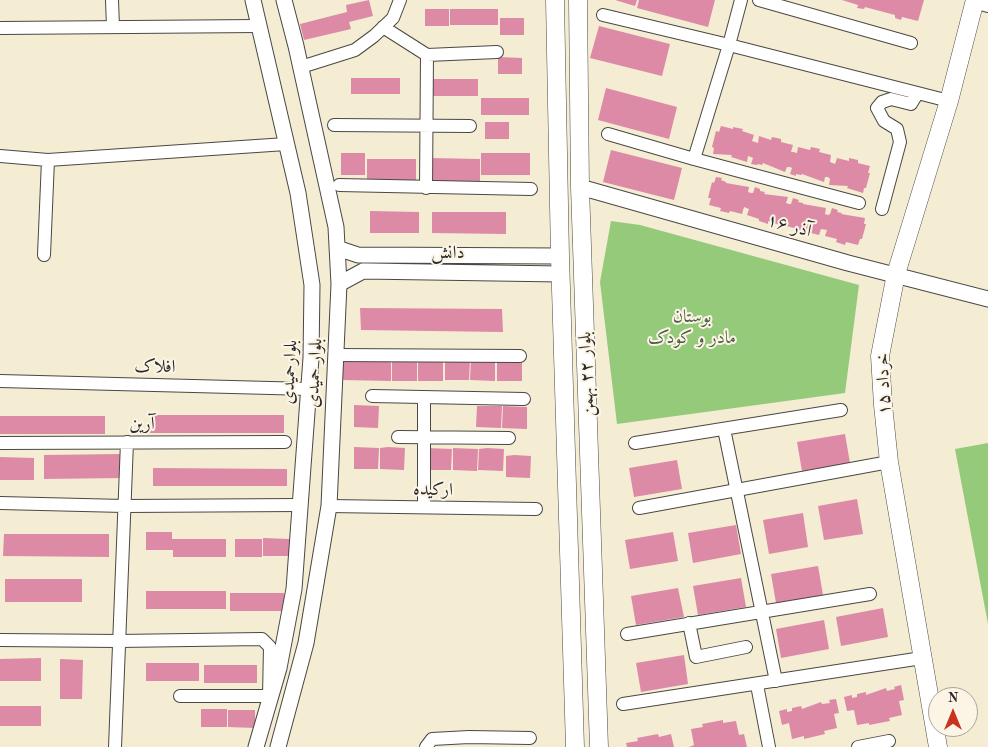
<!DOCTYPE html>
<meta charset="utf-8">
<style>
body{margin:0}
#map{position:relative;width:988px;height:747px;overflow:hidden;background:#f4ecd3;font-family:"Old Standard TT",serif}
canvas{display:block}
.north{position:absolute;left:928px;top:687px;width:50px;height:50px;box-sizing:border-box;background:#fcf5e5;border:1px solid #a8a49b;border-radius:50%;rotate:0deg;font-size:14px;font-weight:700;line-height:20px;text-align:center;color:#2b2b2b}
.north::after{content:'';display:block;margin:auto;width:18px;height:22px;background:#c8321e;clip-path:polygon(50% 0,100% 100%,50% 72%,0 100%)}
</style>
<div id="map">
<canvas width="988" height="747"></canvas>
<div class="north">N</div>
</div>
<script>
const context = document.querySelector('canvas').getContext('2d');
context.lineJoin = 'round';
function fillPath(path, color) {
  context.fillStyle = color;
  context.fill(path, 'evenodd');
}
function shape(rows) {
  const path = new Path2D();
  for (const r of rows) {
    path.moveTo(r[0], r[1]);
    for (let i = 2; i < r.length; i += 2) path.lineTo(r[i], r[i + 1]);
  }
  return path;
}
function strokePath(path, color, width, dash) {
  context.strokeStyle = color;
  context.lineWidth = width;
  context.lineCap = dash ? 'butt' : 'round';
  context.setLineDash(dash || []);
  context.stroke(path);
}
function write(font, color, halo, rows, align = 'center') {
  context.font = font + ' "Old Standard TT",Amiri,serif';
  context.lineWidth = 4;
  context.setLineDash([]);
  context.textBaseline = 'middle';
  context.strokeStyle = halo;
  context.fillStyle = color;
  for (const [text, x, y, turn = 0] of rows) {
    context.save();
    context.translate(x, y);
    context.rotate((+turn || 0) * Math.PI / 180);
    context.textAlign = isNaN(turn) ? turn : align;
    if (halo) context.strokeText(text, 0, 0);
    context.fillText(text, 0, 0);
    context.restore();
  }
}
fillPath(shape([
 [611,221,640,225,859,285,845,393,617,424,600,282],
 [988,443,988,624,955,449]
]), '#95ca7b');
fillPath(shape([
 [369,0,373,16,349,22,351,29,304,40,300,24,347,12,346,5],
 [615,0,637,0,635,6],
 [639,0,715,0,708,27,637,8],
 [842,0,924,0,918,21,902,17,901,20,895,18,895,15,865,7,864,9,857,8,858,5],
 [425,9,449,9,449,26,425,26],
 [450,9,498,9,498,25,450,25],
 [500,18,524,18,524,35,500,35],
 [599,26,670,44,662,76,590,58],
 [498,57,522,58,522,74,498,74],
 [351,78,400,78,400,94,351,94],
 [430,79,478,79,478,96,430,96],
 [606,88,677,107,669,139,598,120],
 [481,98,529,98,529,115,481,115],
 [485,122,509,122,509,139,485,139],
 [721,126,733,129,733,127,743,129,742,131,754,135,752,141,758,143,759,136,771,140,772,137,781,139,781,142,793,145,791,152,793,152,797,153,798,147,810,150,811,147,820,149,819,152,831,155,830,162,835,164,837,158,849,161,849,158,858,160,858,163,870,166,868,173,870,173,866,188,864,188,863,193,847,188,848,186,829,185,830,179,828,177,825,177,824,182,802,174,801,175,796,174,796,176,790,174,792,168,790,167,787,167,785,172,763,163,762,165,758,164,757,165,751,164,753,158,751,157,748,156,747,162,731,157,732,155,713,154,714,148,712,147,716,131,719,132],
 [611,150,682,168,674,200,603,182],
 [341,153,365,153,365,175,341,175],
 [481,153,530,153,530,175,481,175],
 [431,158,480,159,480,181,431,181],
 [367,159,416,159,416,182,367,181],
 [716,177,722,178,721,180,726,182,726,183,749,187,748,192,751,193,753,193,755,187,760,189,760,191,765,192,764,194,788,197,786,203,789,204,791,204,793,198,799,200,798,202,803,203,803,204,826,208,825,214,828,215,830,214,832,208,838,210,837,212,842,213,841,214,865,218,864,224,866,224,862,239,860,239,858,245,846,242,845,245,836,242,837,239,825,236,827,230,821,229,819,235,807,232,806,234,797,232,798,229,786,226,788,220,785,218,782,218,780,225,768,221,768,224,759,221,759,219,747,215,749,209,744,207,742,214,730,211,729,213,720,211,721,208,709,205,711,198,708,198,712,182,714,183],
 [370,211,419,212,419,233,370,233],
 [432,212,506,212,506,234,432,233],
 [360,308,502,309,503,332,361,330],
 [341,359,391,359,391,381,341,380],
 [392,359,417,359,417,381,392,381],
 [418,359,443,359,443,381,418,381],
 [445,359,470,359,469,380,445,380],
 [471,359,495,359,495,381,470,380],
 [497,359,522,359,522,381,497,381],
 [354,405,379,406,378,428,354,427],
 [477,406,502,406,501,428,476,427],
 [503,406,527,407,527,429,502,428],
 [150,415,284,415,284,433,150,433],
 [0,416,105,416,105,434,0,434],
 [845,434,850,463,802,471,797,442],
 [354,447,379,448,378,469,354,469],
 [388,447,405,448,404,470,380,469,380,448],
 [427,448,452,449,451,470,427,470],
 [453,448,478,449,477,471,453,470],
 [487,448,504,449,503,471,478,470,479,449],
 [122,454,122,478,44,479,44,455],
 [514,455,531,456,530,478,506,477,506,456],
 [0,457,34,458,34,480,0,480],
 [677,460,682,489,634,497,629,468],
 [153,468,287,469,287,486,153,486],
 [857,499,863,534,824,540,818,506],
 [803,513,808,547,769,554,763,520],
 [736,525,741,554,693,563,688,533],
 [146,532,172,532,172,539,226,539,226,557,173,557,173,550,146,550],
 [673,532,678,561,630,569,625,540],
 [4,534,109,534,109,557,3,556],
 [263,538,290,539,290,556,263,556],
 [235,539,262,539,262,557,235,557],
 [818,566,823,595,776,603,771,574],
 [741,578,746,607,698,615,693,586],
 [5,579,82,579,82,602,5,602],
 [678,588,684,617,636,625,631,596],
 [146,591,226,591,226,609,146,609],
 [230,593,284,593,284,611,230,611],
 [883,608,888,637,841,646,836,617],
 [824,620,829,649,781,658,776,629],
 [684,655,688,684,641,692,636,663],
 [41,658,41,681,0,681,0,659],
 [60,659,83,660,82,699,60,699],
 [146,663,199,663,199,681,146,681],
 [204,665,257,665,257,683,204,683],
 [901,685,904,700,899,701,902,715,889,718,890,721,869,725,869,723,857,725,854,710,847,711,844,697,852,695,852,698,857,697,857,694,866,692,866,695,886,688,887,691,895,689,894,687],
 [836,699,839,713,834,714,837,728,824,731,825,734,804,739,804,736,792,739,789,723,782,725,779,711,787,709,787,712,792,711,792,708,801,706,802,709,821,702,822,704,830,703,829,700],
 [0,706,41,706,41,726,0,726],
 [201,709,227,709,227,727,201,727],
 [228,710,255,710,255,728,228,727],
 [723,720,723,723,736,721,739,735,744,734,747,747,689,747,694,745,691,729,703,727,702,724],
 [658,734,659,737,671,734,674,747,627,747,626,743,638,741,637,738]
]), '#dd8aa7');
const minor = shape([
 [112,0,113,27],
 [759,0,911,43],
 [974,2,988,6],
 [603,15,729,45,949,101],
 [383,27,427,55,497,52],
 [0,28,258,26],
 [301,67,355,50,374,36,393,18,400,0],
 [334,125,470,126],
 [608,134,694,159,859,203],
 [0,156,48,160,286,144],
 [694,159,729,45,741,0],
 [339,185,531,189],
 [426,188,427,55],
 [882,209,900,142,897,129,884,121,877,108,882,102,891,99,911,104,917,94],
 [44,255,48,160],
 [335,355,520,356],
 [0,381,309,389],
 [372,396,524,399],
 [424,398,424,507],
 [724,429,776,681],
 [398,437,509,438],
 [0,443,285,442],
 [635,443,841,410],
 [0,503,124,506,299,505],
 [329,506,536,509],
 [639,508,889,462],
 [689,623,696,657,746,647],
 [627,634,870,594],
 [0,640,118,641,262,639,270,647,269,696,180,696],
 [757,685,769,747],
 [623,704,922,658],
 [115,747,127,442],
 [426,747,432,739,469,737,530,738],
 [858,747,889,741]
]);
const tertiary = shape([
 [253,0,298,193,312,285,311,358,294,589,279,668,256,747],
 [580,187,848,263,988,299],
 [337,248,358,255,560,256],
 [339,284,363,271,561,274],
 [278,747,306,643,329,506,339,284,336,227,296,46,284,0]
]);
const secondary = shape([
 [555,0,560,256,575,747],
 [578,0,580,187,599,747],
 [938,747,889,462,883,405,880,356,896,274,949,101,975,0]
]);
strokePath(minor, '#494844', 14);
strokePath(tertiary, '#494844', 17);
strokePath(secondary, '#494844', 19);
strokePath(minor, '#fff', 12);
strokePath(tertiary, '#fff', 15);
strokePath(secondary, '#fff', 18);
write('18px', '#2b2b2b', '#fcf5e5', [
 ["۱۶ آذر",789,226,16],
 ["دانش",448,253,1],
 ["افلاک",155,367,1],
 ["بلوارحمیدی",290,372,-87],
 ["بلوار حمیدی",315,373,-87],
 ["بلوار ۲۲ بهمن",587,374,-92],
 ["۱۵ خرداد",884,384,-92],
 ["آرین",142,424],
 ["ارکیده",433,490,1]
]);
write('18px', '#4b5b43', '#fcf5e5', [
 ["بوستان",692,317],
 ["مادر و کودک",692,338]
]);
</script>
